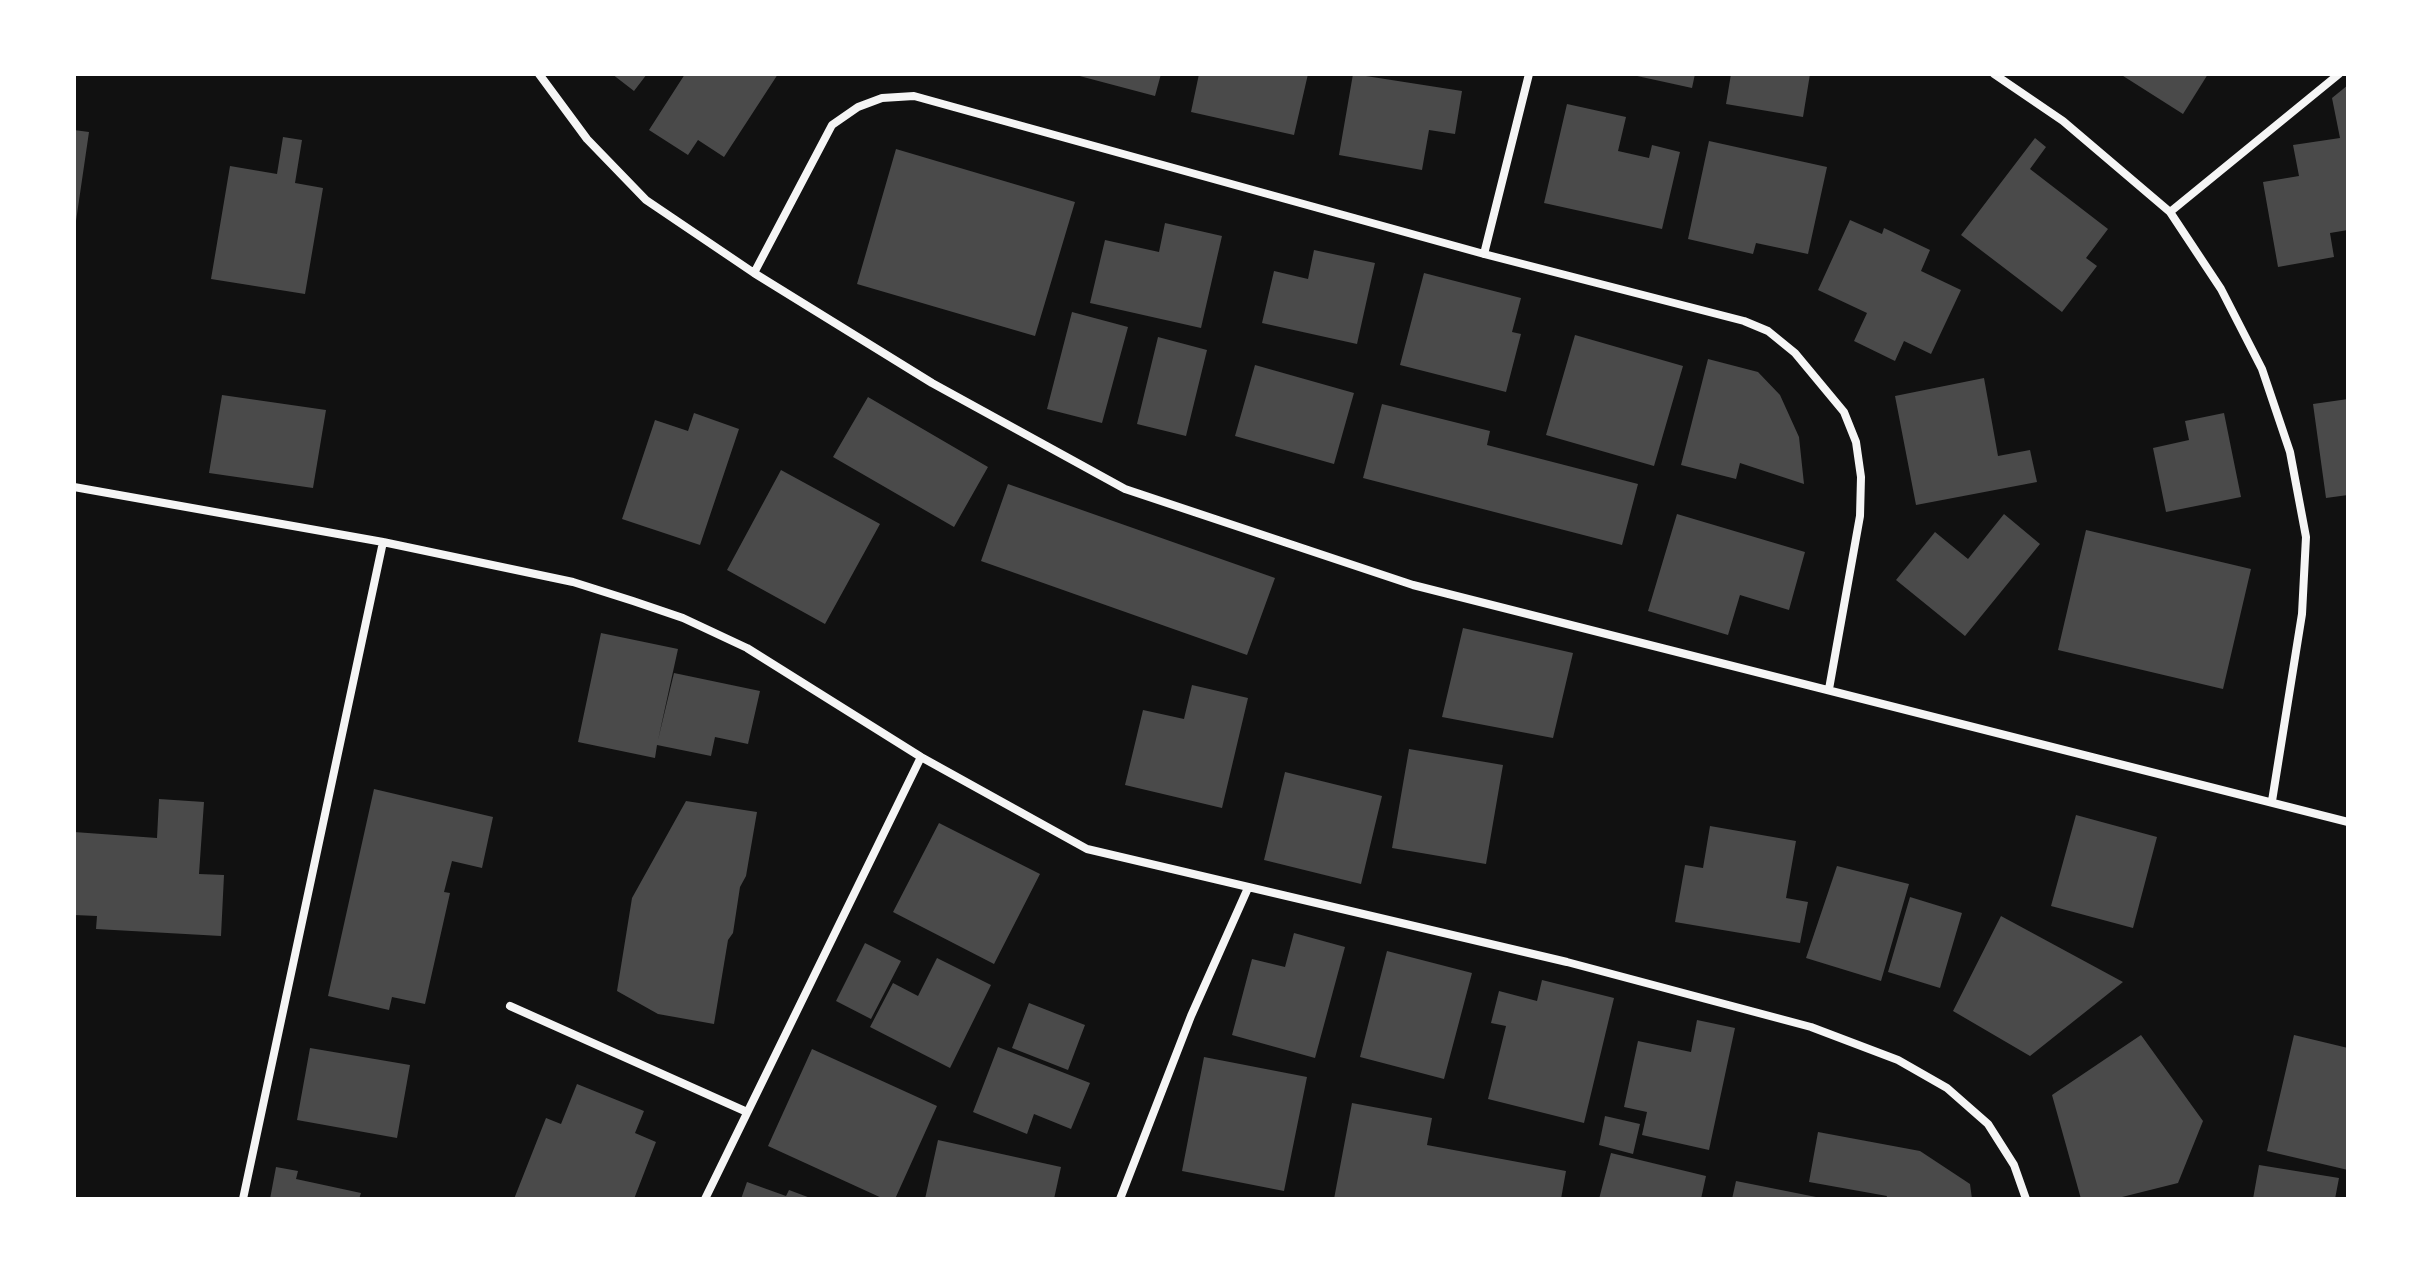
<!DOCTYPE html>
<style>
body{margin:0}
#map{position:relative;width:2422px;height:1273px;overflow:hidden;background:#111;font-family:"Nunito Sans",sans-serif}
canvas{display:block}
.frame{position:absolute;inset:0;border:76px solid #fff;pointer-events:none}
</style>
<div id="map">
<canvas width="2422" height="1273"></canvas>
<div class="frame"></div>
</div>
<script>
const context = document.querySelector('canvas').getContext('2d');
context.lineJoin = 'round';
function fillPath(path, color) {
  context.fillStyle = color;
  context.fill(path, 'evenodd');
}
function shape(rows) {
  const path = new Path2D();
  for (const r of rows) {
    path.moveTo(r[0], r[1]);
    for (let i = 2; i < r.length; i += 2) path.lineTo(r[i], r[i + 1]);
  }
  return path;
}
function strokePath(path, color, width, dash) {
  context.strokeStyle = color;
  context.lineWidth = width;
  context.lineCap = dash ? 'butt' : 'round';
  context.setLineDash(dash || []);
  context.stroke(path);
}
fillPath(shape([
 [612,74,647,74,634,91],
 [685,74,778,74,724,157,698,140,688,155,649,130],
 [1072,74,1161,74,1155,96],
 [1199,74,1308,74,1294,135,1191,112],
 [1353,74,1462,91,1455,134,1429,130,1422,170,1339,155],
 [1628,74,1695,74,1692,88],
 [1731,74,1810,74,1803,117,1726,104],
 [2120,74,2208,74,2183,114],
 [2348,85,2348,230,2330,233,2334,257,2278,267,2263,182,2299,176,2293,145,2340,138,2332,98],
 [1567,104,1626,117,1618,151,1649,158,1652,145,1680,152,1662,229,1544,203],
 [74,130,89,132,76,221,74,221],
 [283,137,302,140,295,183,323,188,305,294,211,279,230,166,277,174],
 [2035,138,2046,147,2030,169,2108,229,2086,258,2097,266,2062,312,1961,235],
 [1709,141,1827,167,1808,254,1756,243,1753,254,1688,239],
 [896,149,1075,202,1035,336,857,284],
 [1850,220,1882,234,1884,228,1930,250,1921,271,1961,290,1931,354,1904,341,1895,361,1854,341,1867,313,1818,290],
 [1165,223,1222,236,1201,328,1090,303,1105,240,1159,252],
 [1314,250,1375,263,1357,344,1262,323,1274,271,1308,279],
 [1424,273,1521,298,1512,332,1521,334,1506,392,1400,365],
 [1072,312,1128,327,1102,423,1047,409],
 [1575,335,1683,366,1654,466,1546,435],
 [1158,337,1207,350,1186,436,1137,424],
 [1708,359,1758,372,1780,395,1799,437,1804,484,1740,463,1736,479,1681,465],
 [1255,365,1354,393,1334,464,1235,436],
 [1984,378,1998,456,2030,450,2037,482,1916,505,1895,396],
 [222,395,326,410,313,488,209,473],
 [868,397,988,467,954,527,833,457],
 [2348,399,2348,495,2326,498,2313,404],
 [1382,404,1490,431,1487,445,1638,484,1622,545,1363,478],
 [694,413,739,429,700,545,622,519,655,420,688,431],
 [2224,413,2241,497,2166,512,2153,448,2189,440,2185,421],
 [781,470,880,524,825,624,727,570],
 [1008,484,1275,578,1247,655,981,561],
 [1677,514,1805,552,1789,610,1740,595,1728,635,1648,611],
 [2004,514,2040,544,1965,636,1896,580,1935,532,1968,559],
 [2086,530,2251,569,2223,689,2058,650],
 [1463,628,1573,653,1553,738,1442,717],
 [601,633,678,649,658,740,674,673,760,691,748,744,715,737,711,756,657,745,655,758,578,742],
 [1192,685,1248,698,1222,808,1125,785,1143,710,1184,719],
 [1409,749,1503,765,1486,864,1392,848],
 [1285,772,1382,796,1361,884,1264,860],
 [374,789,493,817,482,868,452,861,444,892,450,893,425,1004,392,997,389,1010,328,996],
 [159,799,204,802,199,874,224,875,221,936,96,929,97,916,74,915,74,832,157,838],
 [686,801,757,812,746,876,740,887,733,933,728,940,714,1024,658,1014,617,991,632,898],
 [2076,815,2157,837,2133,928,2051,906],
 [939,823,1040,874,994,964,893,912],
 [1710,826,1796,841,1786,898,1808,902,1800,943,1675,922,1685,865,1703,868],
 [1837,866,1909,884,1881,981,1806,958],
 [1910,897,1962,913,1940,988,1888,972],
 [2001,916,2123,982,2030,1056,1953,1011],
 [1294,933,1345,947,1315,1058,1232,1035,1252,959,1285,967],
 [865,943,901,961,871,1019,836,1001],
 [1387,951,1472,973,1444,1079,1360,1057],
 [937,958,991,985,950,1068,870,1027,893,983,918,996],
 [1542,980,1614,998,1584,1123,1488,1099,1506,1026,1491,1023,1499,991,1537,1001],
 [1029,1003,1085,1025,1068,1070,1012,1048],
 [1697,1020,1735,1028,1709,1150,1642,1135,1647,1112,1624,1107,1638,1041,1691,1052],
 [2141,1035,2203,1121,2178,1183,2114,1199,2081,1199,2052,1095],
 [2294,1035,2348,1048,2348,1170,2267,1151],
 [998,1047,1090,1083,1071,1129,1034,1114,1027,1134,973,1112],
 [310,1048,410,1065,397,1138,297,1120],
 [812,1049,937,1106,895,1199,884,1199,768,1146],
 [1204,1057,1307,1077,1284,1191,1182,1171],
 [577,1084,644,1111,635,1133,656,1142,634,1199,514,1199,546,1118,561,1124],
 [1352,1103,1432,1118,1427,1145,1566,1171,1561,1199,1334,1199],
 [1605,1116,1640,1124,1633,1154,1599,1145],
 [1818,1132,1920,1151,1970,1184,1972,1199,1886,1199,1887,1196,1809,1182],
 [938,1140,1061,1167,1054,1199,925,1199],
 [1611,1153,1706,1176,1701,1199,1599,1199],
 [2259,1165,2339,1178,2335,1199,2253,1199],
 [276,1167,298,1171,296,1179,361,1193,359,1199,270,1199],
 [1736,1181,1821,1198,1821,1199,1732,1199],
 [747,1182,786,1196,789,1190,813,1199,741,1199]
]), '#4a4a4a');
strokePath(shape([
 [539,74,587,139,646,200,754,273,932,383,1125,489,1413,585,2348,822],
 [1994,74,2063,121,2170,212,2221,289,2262,369,2290,452,2306,537,2302,614,2272,801],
 [2170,212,2339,74],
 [1484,254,1529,74],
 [754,273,832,125,858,107,882,98,914,96,1484,254,1744,321,1768,331,1795,353,1844,412,1856,442,1861,477,1860,516,1829,689],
 [74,487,383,542,573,582,633,601,683,618,747,648,921,757,1087,849,1567,962,1811,1027,1898,1060,1947,1088,1988,1124,2014,1165,2026,1199],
 [510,1006,747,1112],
 [243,1199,383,542],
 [705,1199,921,757],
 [1120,1199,1191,1016,1248,888]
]), '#f5f5f5', 8);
</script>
